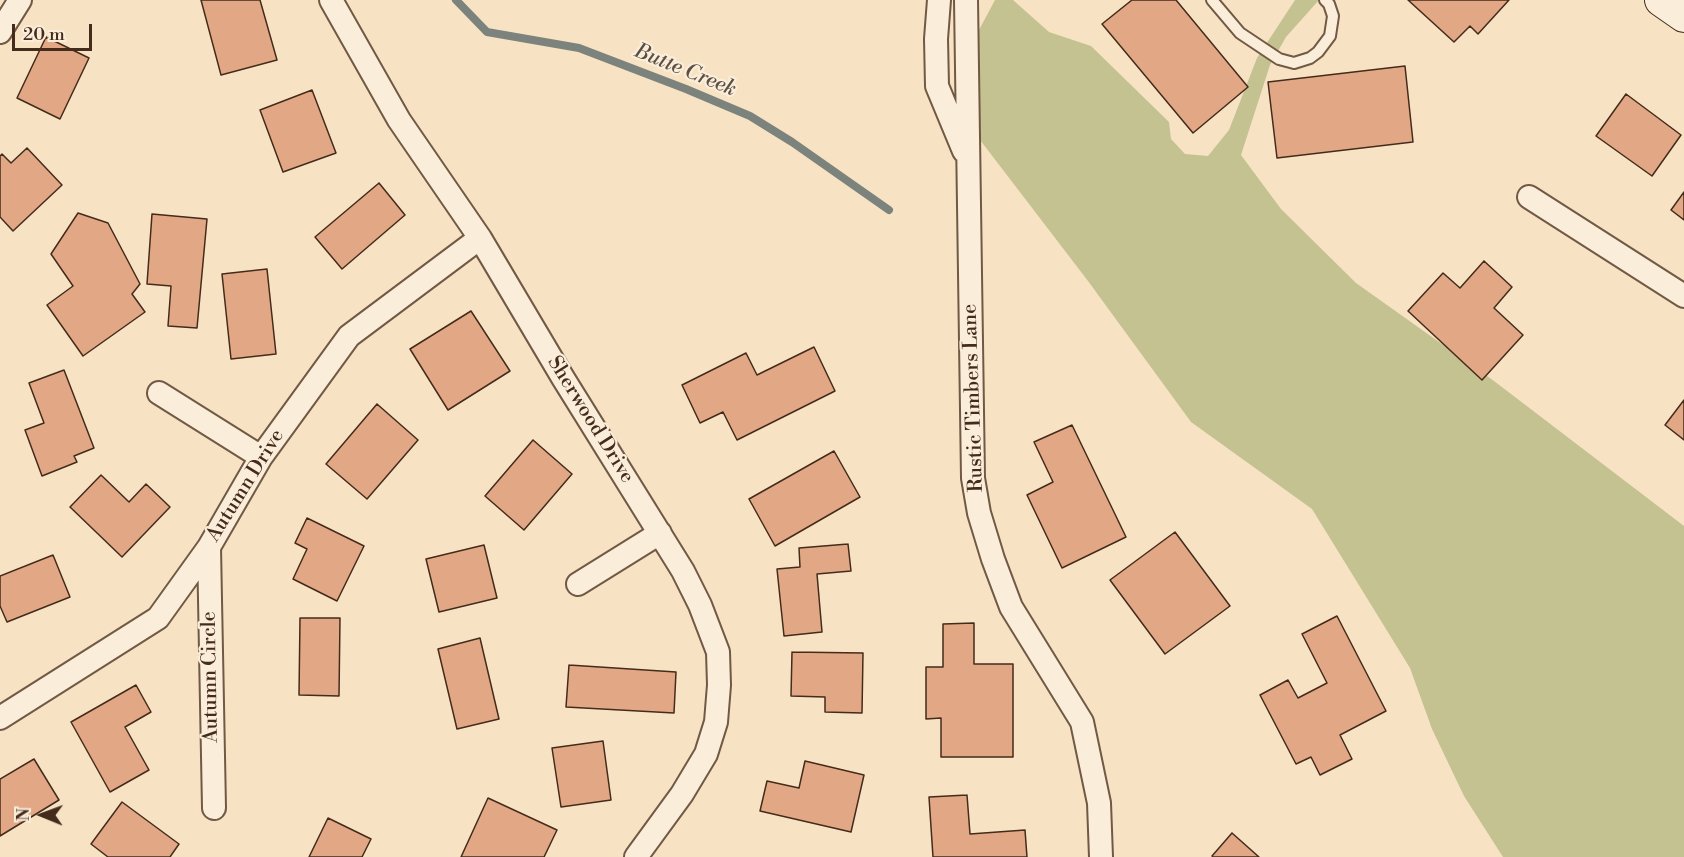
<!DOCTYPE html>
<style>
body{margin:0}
#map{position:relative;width:1684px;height:857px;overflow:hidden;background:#f7e3c4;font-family:"Libre Bodoni",serif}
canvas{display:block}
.north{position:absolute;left:12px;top:785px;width:60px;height:60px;-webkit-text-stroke:4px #faedd9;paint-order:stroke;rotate:271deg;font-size:16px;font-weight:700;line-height:24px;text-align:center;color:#442b1b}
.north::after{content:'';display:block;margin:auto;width:21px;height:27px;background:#442b1b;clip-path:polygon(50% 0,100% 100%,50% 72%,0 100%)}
.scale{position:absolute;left:12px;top:24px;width:80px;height:27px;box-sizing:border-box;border:3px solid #442b1b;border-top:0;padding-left:8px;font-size:18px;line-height:21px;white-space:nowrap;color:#442b1b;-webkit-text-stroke:4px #faedd9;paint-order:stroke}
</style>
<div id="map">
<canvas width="1684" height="857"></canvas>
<div class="north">N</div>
<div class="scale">20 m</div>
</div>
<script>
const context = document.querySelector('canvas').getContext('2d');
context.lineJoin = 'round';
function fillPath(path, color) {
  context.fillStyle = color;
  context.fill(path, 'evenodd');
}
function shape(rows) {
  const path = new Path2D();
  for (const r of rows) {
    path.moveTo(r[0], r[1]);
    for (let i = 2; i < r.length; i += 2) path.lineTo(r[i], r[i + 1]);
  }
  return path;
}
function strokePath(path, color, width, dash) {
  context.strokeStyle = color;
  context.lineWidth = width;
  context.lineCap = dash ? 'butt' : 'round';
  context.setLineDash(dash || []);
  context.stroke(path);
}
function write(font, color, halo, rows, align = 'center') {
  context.font = font + ' "Libre Bodoni",serif';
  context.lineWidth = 4.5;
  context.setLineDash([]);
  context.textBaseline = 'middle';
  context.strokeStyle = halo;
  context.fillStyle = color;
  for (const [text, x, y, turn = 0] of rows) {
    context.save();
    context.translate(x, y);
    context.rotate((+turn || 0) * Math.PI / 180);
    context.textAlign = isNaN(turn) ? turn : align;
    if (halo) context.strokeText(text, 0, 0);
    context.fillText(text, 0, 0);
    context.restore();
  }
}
fillPath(shape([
 [995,0,1013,0,1049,32,1091,46,1169,122,1171,139,1185,154,1208,156,1229,130,1257,58,1295,0,1319,0,1286,37,1270,65,1241,155,1281,209,1356,283,1494,381,1684,526,1684,857,1503,857,1464,796,1432,729,1410,668,1312,509,1191,422,1088,281,977,136,972,43]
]), '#c3c290');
strokePath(shape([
 [456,0,487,32,579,48,686,89,750,116,792,142,889,210]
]), '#7c827c', 8);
const building = shape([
 [201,0,260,0,277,60,221,75,201,0],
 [1132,0,1176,0,1248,87,1193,133,1102,24,1132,0],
 [1408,0,1509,0,1478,34,1470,26,1454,42,1408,0],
 [46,37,89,58,60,119,17,98,46,37],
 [1405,66,1413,142,1277,158,1268,82,1405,66],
 [312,90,336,153,283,172,260,110,312,90],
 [1626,94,1681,135,1652,176,1596,136,1626,94],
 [27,148,62,185,13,231,0,217,0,156,2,154,11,163,27,148],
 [379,183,405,215,342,269,315,237,379,183],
 [1684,192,1684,220,1671,210,1684,192],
 [78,213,108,223,140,284,132,294,145,312,83,356,47,305,73,286,51,254,78,213],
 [152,214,207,219,197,328,168,326,171,286,147,284,152,214],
 [1484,261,1512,287,1494,308,1523,335,1482,380,1408,311,1443,273,1460,288,1484,261],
 [267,269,276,354,231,359,222,274,267,269],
 [471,311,510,371,448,410,410,349,471,311],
 [814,347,835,391,737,440,723,412,700,423,682,385,746,353,757,375,814,347],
 [64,370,94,448,74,456,77,462,42,476,25,430,44,423,29,383,64,370],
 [1684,400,1684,440,1665,425,1684,400],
 [377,404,418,440,367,499,326,464,377,404],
 [1072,425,1126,537,1062,568,1027,495,1053,482,1034,442,1072,425],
 [533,440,572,474,524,530,485,496,533,440],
 [834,451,860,497,775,546,749,499,834,451],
 [101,475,129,502,146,484,170,507,122,557,70,507,101,475],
 [307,518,364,546,337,601,293,579,307,549,295,543,307,518],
 [1175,532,1230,606,1165,654,1110,580,1175,532],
 [848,544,851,571,817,574,822,632,784,636,777,569,800,567,799,548,848,544],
 [484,545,497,598,439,612,426,559,484,545],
 [53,555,70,597,7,622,0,606,0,576,53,555],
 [1337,616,1386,711,1340,735,1352,759,1320,775,1311,757,1296,764,1260,695,1288,680,1298,698,1327,683,1302,634,1337,616],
 [300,618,340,618,339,696,299,695,300,618],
 [974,623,974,664,1013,664,1013,757,941,757,941,718,926,719,926,667,943,667,943,624,974,623],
 [480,638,499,719,457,729,438,649,480,638],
 [792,652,863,653,862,713,825,712,825,697,791,696,792,652],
 [569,665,676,672,674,713,566,707,569,665],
 [136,685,151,712,125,727,149,770,110,792,71,722,136,685],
 [603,741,611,800,561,807,552,748,603,741],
 [34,759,59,800,0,836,0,779,34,759],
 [805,761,864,775,851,832,760,811,767,781,799,788,805,761],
 [967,795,970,834,1025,830,1027,857,933,857,929,797,967,795],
 [488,798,557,830,544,857,461,857,488,798],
 [122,802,179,844,170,857,108,857,91,844,122,802],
 [328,818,371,839,362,857,309,857,328,818],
 [1232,833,1259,857,1213,857,1212,856,1232,833]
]);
fillPath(building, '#e2a885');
strokePath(building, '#442b1b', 1.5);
const lane = shape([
 [1212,0,1240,33,1279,59,1294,63,1310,58,1318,52,1330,36,1333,16,1329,4,1325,0]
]);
const street = shape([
 [331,0,399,120,480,238,563,378,683,571,700,605,718,652,719,685,716,722,706,754,682,794,636,857],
 [939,0,936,39,937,86,964,151],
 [966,0,973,478,979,513,993,559,1011,607,1082,722,1099,803,1101,857],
 [0,32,20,0],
 [1529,197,1684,296],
 [159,393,261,457],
 [209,547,214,808],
 [578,584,660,533],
 [0,718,158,618,209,547,261,457,349,336,480,238]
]);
const secondary = shape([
 [1661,0,1684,16]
]);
strokePath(lane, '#715945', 14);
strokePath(street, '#715945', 26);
strokePath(secondary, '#442b1b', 34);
strokePath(lane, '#faedd9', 10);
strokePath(street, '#faedd9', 22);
strokePath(secondary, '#faedd9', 32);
write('20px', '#442b1b', '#faedd9', [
 ["Rustic Timbers Lane",974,398,-92],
 ["Sherwood Drive",590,420,58],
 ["Autumn Drive",246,486,-58],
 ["Autumn Circle",211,677,-91]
]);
write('italic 21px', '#5b4f44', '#faedd9', [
 ["Butte Creek",685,71,22]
]);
</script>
